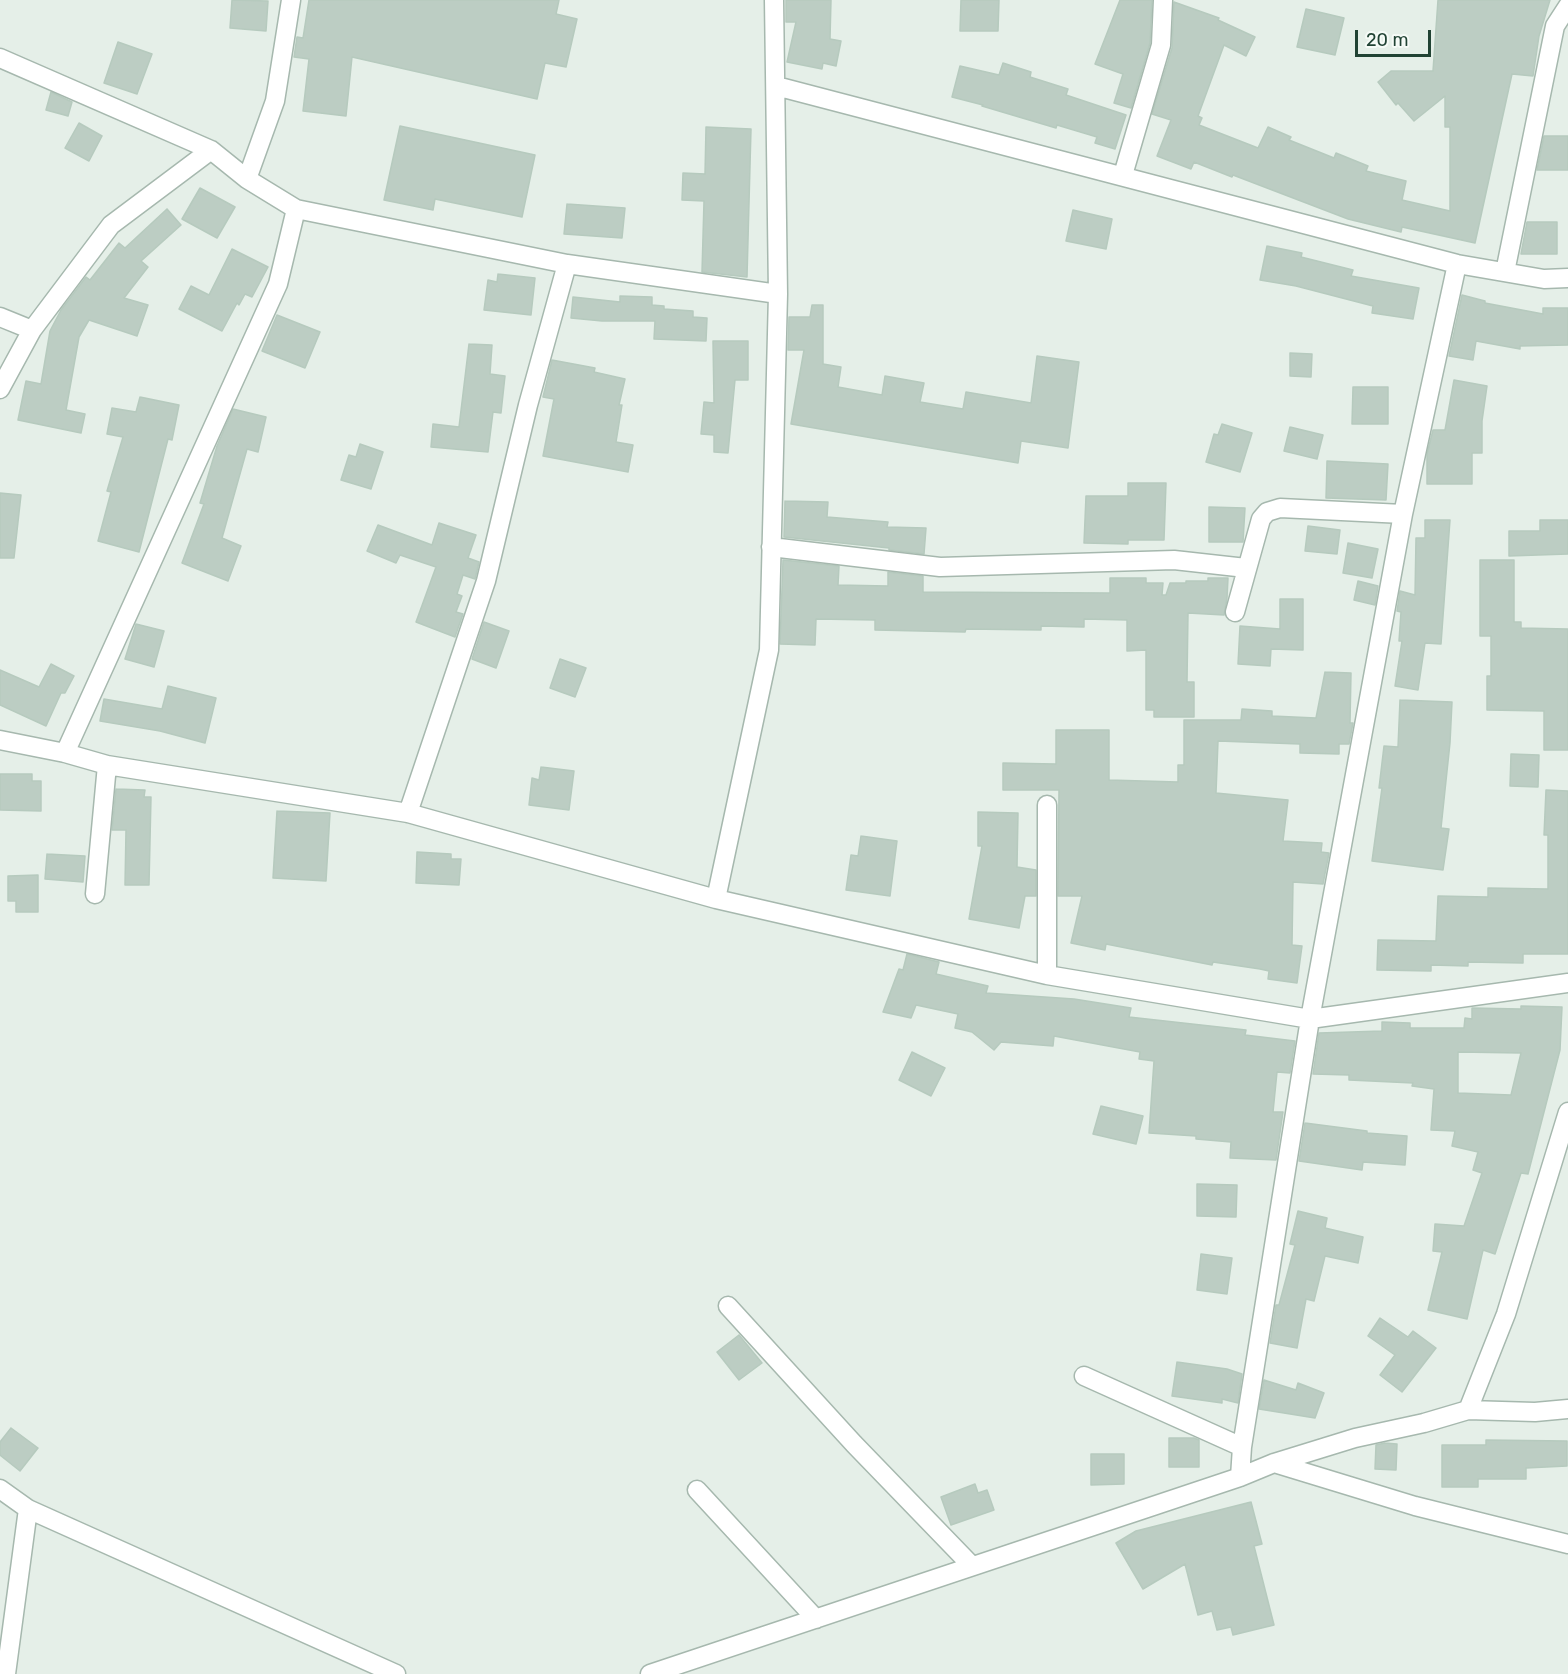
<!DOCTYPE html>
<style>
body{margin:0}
#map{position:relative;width:1568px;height:1674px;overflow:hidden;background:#e5efe8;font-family:Rubik,sans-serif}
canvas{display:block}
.scale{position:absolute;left:1355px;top:30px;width:76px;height:27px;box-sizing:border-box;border:3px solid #214334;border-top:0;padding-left:8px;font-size:18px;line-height:21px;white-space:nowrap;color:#214334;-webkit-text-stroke:4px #f6fbf7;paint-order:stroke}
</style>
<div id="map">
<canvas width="1568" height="1674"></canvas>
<div class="scale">20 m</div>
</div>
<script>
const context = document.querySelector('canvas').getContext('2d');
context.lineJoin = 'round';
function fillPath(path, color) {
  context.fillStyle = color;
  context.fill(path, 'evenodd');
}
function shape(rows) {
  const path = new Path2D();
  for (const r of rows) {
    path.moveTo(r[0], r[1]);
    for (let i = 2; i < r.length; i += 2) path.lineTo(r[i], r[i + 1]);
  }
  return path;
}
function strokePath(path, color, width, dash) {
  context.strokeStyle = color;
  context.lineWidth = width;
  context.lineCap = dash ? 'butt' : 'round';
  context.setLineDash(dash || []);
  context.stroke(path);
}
const building = shape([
 [232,0,268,1,266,31,230,28,232,0],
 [309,0,559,0,556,14,577,19,566,67,545,63,537,99,352,57,346,116,303,111,309,59,294,57,297,37,303,38,309,0],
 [786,0,831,0,830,39,841,41,836,66,823,63,822,69,787,62,796,22,786,22,786,0],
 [961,0,999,0,998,31,960,31,961,0],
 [1120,0,1152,0,1150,43,1131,108,1114,103,1123,74,1095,64,1120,0],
 [1438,0,1550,0,1539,36,1533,76,1512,74,1475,243,1402,227,1401,232,1348,219,1233,175,1232,177,1194,162,1191,169,1157,156,1171,120,1152,114,1172,48,1174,2,1219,18,1218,20,1255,37,1246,56,1224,45,1198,116,1202,118,1199,125,1258,148,1268,127,1291,137,1289,140,1334,158,1336,153,1368,166,1366,171,1406,181,1402,200,1450,211,1450,127,1445,127,1445,96,1414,121,1398,103,1396,105,1378,82,1391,71,1433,71,1438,0],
 [1306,9,1344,18,1335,55,1297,47,1306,9],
 [118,42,152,54,137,94,104,83,118,42],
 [1003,63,1031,72,1030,77,1068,89,1066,95,1126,115,1115,149,1095,143,1097,137,1057,125,1056,128,982,106,983,105,952,97,960,66,999,75,1003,63],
 [51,92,72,102,68,116,46,110,51,92],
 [79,123,102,136,89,161,65,148,79,123],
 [400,126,535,155,522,217,435,199,433,210,384,200,400,126],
 [706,127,751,129,747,277,702,272,704,201,682,200,683,173,705,174,706,127],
 [1544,136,1568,136,1568,170,1537,170,1544,136],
 [200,188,235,207,217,238,182,219,200,188],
 [567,204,625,208,622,238,564,234,567,204],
 [167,209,181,225,141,261,148,267,124,298,148,305,137,336,89,320,79,337,66,410,85,414,81,433,18,420,26,381,41,384,50,331,61,310,86,277,90,280,119,243,125,248,167,209],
 [1073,210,1112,219,1106,249,1066,241,1073,210],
 [1527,222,1557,222,1557,254,1521,254,1527,222],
 [1267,246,1302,253,1301,257,1353,270,1351,276,1419,288,1413,319,1372,313,1373,306,1296,286,1260,280,1267,246],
 [232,249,268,267,252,297,245,294,239,305,237,303,222,331,179,309,191,286,209,295,232,249],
 [498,274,535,278,531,315,484,310,488,280,497,282,498,274],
 [1462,295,1485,301,1485,303,1543,314,1543,308,1568,308,1568,345,1520,346,1520,349,1476,341,1473,360,1449,356,1462,295],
 [620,296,652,297,652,305,664,306,664,309,693,311,693,317,707,318,706,341,654,339,655,321,602,321,571,318,573,297,620,302,620,296],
 [812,305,823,305,823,364,841,367,838,387,882,395,885,376,924,383,920,402,963,409,966,392,1031,403,1037,356,1079,362,1068,448,1021,441,1018,463,791,424,804,350,788,350,789,317,810,317,812,305],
 [277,315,320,332,305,368,262,351,277,315],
 [713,341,748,341,748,380,735,380,728,453,714,452,714,435,701,434,704,402,714,403,713,341],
 [469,344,492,345,490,374,505,376,501,413,493,412,488,452,431,447,433,424,459,427,469,344],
 [1290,353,1312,354,1311,377,1290,376,1290,353],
 [552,360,595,368,594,372,625,379,619,405,622,405,616,442,633,445,628,472,543,456,554,399,543,397,552,360],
 [1454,380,1487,386,1482,421,1482,453,1472,453,1472,484,1427,484,1427,454,1433,430,1445,430,1454,380],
 [1353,387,1388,387,1388,424,1352,424,1353,387],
 [140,397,179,405,172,440,168,439,139,552,98,541,111,492,107,491,123,437,107,434,112,408,136,412,140,397],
 [233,409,266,417,258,452,247,449,222,538,241,546,228,581,182,563,204,504,200,503,217,446,233,409],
 [1222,424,1252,433,1240,472,1206,462,1214,434,1218,435,1222,424],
 [1290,427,1323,435,1317,459,1284,451,1290,427],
 [360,444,383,452,371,489,341,480,349,455,356,457,360,444],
 [1327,461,1388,464,1386,500,1326,498,1327,461],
 [1128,483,1166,483,1164,540,1128,540,1128,544,1084,543,1086,496,1128,496,1128,483],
 [0,493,21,495,14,558,0,558,0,493],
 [785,501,828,502,827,517,888,522,887,527,926,528,924,554,889,550,889,548,784,537,785,501],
 [1209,507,1245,508,1243,542,1209,542,1209,507],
 [1425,520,1450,520,1441,644,1425,643,1418,690,1395,686,1402,641,1399,641,1401,612,1397,611,1400,591,1415,595,1416,538,1425,538,1425,520],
 [1540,520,1568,520,1568,554,1509,556,1509,531,1540,531,1540,520],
 [439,523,476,535,468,558,479,562,475,579,463,575,457,594,462,596,456,612,463,614,455,637,416,622,436,567,400,555,396,563,367,551,378,525,432,545,439,523],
 [1308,526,1340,530,1337,554,1305,551,1308,526],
 [1348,543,1378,549,1372,578,1343,573,1348,543],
 [783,560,839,566,838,585,888,586,888,572,923,576,923,592,1110,593,1110,578,1146,578,1146,583,1163,583,1162,595,1166,595,1170,583,1186,583,1186,581,1208,581,1208,578,1228,578,1227,598,1224,615,1188,613,1187,682,1194,682,1194,717,1154,717,1154,710,1146,710,1146,650,1127,651,1127,620,1084,619,1084,627,1041,626,1041,630,966,629,965,632,875,630,875,620,816,619,815,645,780,644,783,560],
 [1480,560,1514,560,1514,622,1521,622,1521,628,1568,629,1568,750,1544,750,1544,711,1487,710,1487,676,1491,676,1491,636,1480,636,1480,560],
 [1358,581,1378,586,1375,605,1354,600,1358,581],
 [1280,599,1303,599,1303,650,1271,649,1270,666,1238,664,1240,626,1280,629,1280,599],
 [484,622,509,631,496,668,472,659,484,622],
 [136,624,164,631,154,667,125,659,136,624],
 [560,659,586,668,575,697,550,688,560,659],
 [51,664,74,676,65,693,61,693,46,726,0,705,0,670,39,687,51,664],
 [1325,672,1351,673,1350,723,1353,723,1349,744,1339,744,1339,754,1300,753,1300,744,1218,741,1216,793,1288,800,1283,841,1322,843,1321,852,1329,853,1323,884,1293,882,1292,945,1302,946,1297,983,1268,979,1269,971,1260,969,1213,962,1212,965,1106,944,1105,950,1071,943,1082,896,1058,896,1059,790,1003,790,1003,763,1056,764,1056,730,1109,730,1109,780,1178,782,1178,765,1184,765,1184,720,1241,720,1242,709,1272,711,1272,716,1316,718,1325,672],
 [168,686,216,698,205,743,160,731,100,721,104,699,162,709,168,686],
 [1400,700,1452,702,1450,743,1441,828,1449,829,1443,870,1372,861,1382,788,1379,788,1384,746,1398,747,1400,700],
 [1511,754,1539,755,1538,787,1510,786,1511,754],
 [541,767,574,771,569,810,529,805,532,778,539,780,541,767],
 [0,774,32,774,32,781,41,781,41,811,0,810,0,774],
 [116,789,145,790,144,797,151,797,149,885,125,885,126,830,112,830,116,789],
 [1546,790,1568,791,1568,954,1523,954,1523,963,1468,962,1468,966,1431,965,1431,971,1377,970,1378,940,1436,941,1438,896,1488,897,1488,888,1548,889,1548,835,1544,835,1546,790],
 [277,811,330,813,326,881,273,878,277,811],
 [978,812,1018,813,1017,867,1036,870,1036,896,1025,896,1019,928,969,919,982,846,978,846,978,812],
 [861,836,897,841,890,896,846,890,851,855,858,856,861,836],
 [417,852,451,854,451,859,461,859,459,885,416,883,417,852],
 [47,854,85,856,83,882,45,879,47,854],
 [38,875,38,912,16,912,16,901,8,901,8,876,38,875],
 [907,954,939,962,936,974,988,986,986,993,1074,999,1131,1008,1129,1017,1246,1030,1245,1035,1295,1041,1290,1073,1277,1072,1273,1112,1283,1112,1276,1160,1230,1158,1231,1142,1196,1139,1196,1136,1149,1133,1154,1061,1139,1059,1140,1052,1054,1036,1053,1046,1001,1042,994,1050,972,1032,955,1028,958,1014,916,1005,911,1018,883,1012,899,969,903,970,907,954],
 [1521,1006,1562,1007,1560,1050,1528,1174,1521,1173,1495,1254,1483,1250,1467,1319,1428,1310,1442,1252,1433,1251,1435,1224,1464,1226,1482,1173,1473,1170,1478,1152,1452,1146,1455,1131,1431,1130,1434,1089,1412,1086,1413,1083,1349,1080,1349,1075,1313,1074,1319,1033,1382,1031,1382,1022,1410,1023,1410,1028,1464,1028,1465,1018,1472,1019,1472,1008,1521,1009,1521,1006],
 [1458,1052,1521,1053,1511,1095,1458,1093,1458,1052],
 [912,1052,945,1068,931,1096,899,1080,912,1052],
 [1101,1106,1143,1116,1136,1144,1093,1134,1101,1106],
 [1305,1123,1367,1131,1367,1133,1407,1136,1405,1165,1363,1162,1362,1170,1299,1161,1305,1123],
 [1197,1184,1237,1185,1236,1217,1197,1216,1197,1184],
 [1298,1211,1327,1218,1325,1228,1363,1237,1358,1263,1325,1256,1314,1301,1306,1299,1297,1348,1270,1343,1276,1305,1279,1305,1295,1245,1290,1244,1298,1211],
 [1201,1254,1232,1258,1227,1294,1197,1290,1201,1254],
 [1380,1318,1408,1337,1413,1331,1436,1348,1402,1392,1380,1375,1395,1355,1368,1336,1380,1318],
 [739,1335,762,1363,739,1380,717,1352,739,1335],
 [1177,1362,1227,1369,1242,1374,1238,1403,1222,1399,1222,1403,1172,1396,1177,1362],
 [1264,1380,1296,1390,1298,1383,1324,1393,1315,1418,1259,1409,1264,1380],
 [11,1428,38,1448,20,1471,0,1455,0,1442,11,1428],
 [1169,1438,1194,1438,1199,1440,1199,1467,1169,1467,1169,1438],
 [1486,1440,1567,1441,1567,1466,1526,1468,1526,1479,1478,1479,1478,1487,1442,1487,1442,1445,1486,1445,1486,1440],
 [1385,1443,1397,1444,1396,1470,1375,1469,1376,1445,1385,1443],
 [1091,1454,1124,1454,1124,1484,1091,1485,1091,1454],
 [975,1484,978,1493,987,1490,994,1510,951,1525,941,1497,975,1484],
 [1251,1502,1262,1544,1254,1546,1274,1625,1233,1635,1231,1627,1217,1630,1212,1611,1198,1615,1185,1564,1143,1589,1116,1543,1136,1531,1251,1502]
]);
fillPath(building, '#bccdc3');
strokePath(building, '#b6cabe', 1.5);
const minor = shape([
 [0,58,211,150,247,179,296,209,567,264,778,294],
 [776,86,1457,264,1544,279,1568,278],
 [1123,175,1161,45,1163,0],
 [247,179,275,101,291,0],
 [1505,272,1555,26,1568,6],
 [0,317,32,330],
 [0,389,32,330,111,225,211,150],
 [771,547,940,567,1174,560,1246,568],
 [1235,612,1261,519,1267,512,1280,508,1403,514],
 [0,740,65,753,107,765,408,813,716,899,1047,975,1310,1019,1568,983],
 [65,753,278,284,296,209],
 [408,813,486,581,528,405,567,264],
 [95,894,107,765],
 [716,899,769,650,778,294,774,0],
 [1047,975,1047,805],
 [728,1306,854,1444,972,1566],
 [1084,1376,1242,1447],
 [1468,1410,1535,1412,1568,1409],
 [1274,1463,1415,1506,1568,1544],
 [1240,1477,1242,1447,1310,1019,1403,514,1457,264],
 [0,1489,28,1509,396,1674],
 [697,1490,816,1619],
 [6,1674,28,1509],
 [650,1674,1240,1477,1274,1463,1355,1438,1424,1423,1468,1410,1506,1314,1568,1112]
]);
strokePath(minor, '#a6b8ae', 21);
strokePath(minor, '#fff', 18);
</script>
